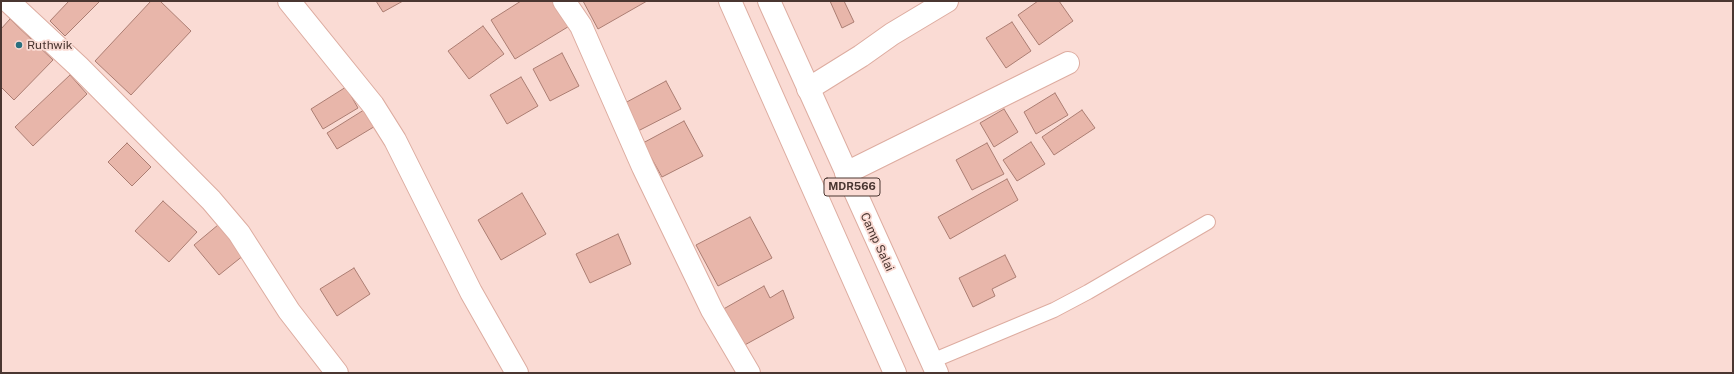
<!DOCTYPE html>
<style>
body{margin:0}
#map{position:relative;width:1734px;height:374px;overflow:hidden;background:#fadbd4;font-family:"Public Sans",sans-serif}
canvas{display:block}
.frame{position:absolute;inset:0;border:2px solid #4a3631;pointer-events:none}
</style>
<div id="map">
<canvas width="1734" height="374"></canvas>
<div class="frame"></div>
</div>
<script>
const context = document.querySelector('canvas').getContext('2d');
context.lineJoin = 'round';
function fillPath(path, color) {
  context.fillStyle = color;
  context.fill(path, 'evenodd');
}
function shape(rows) {
  const path = new Path2D();
  for (const r of rows) {
    path.moveTo(r[0], r[1]);
    for (let i = 2; i < r.length; i += 2) path.lineTo(r[i], r[i + 1]);
  }
  return path;
}
function strokePath(path, color, width, dash) {
  context.strokeStyle = color;
  context.lineWidth = width;
  context.lineCap = dash ? 'butt' : 'round';
  context.setLineDash(dash || []);
  context.stroke(path);
}
function write(font, color, halo, rows, align = 'center') {
  context.font = font + ' "Public Sans",sans-serif';
  context.lineWidth = 3.5;
  context.setLineDash([]);
  context.textBaseline = 'middle';
  context.strokeStyle = halo;
  context.fillStyle = color;
  for (const [text, x, y, turn = 0] of rows) {
    context.save();
    context.translate(x, y);
    context.rotate((+turn || 0) * Math.PI / 180);
    context.textAlign = isNaN(turn) ? turn : align;
    if (halo) context.strokeText(text, 0, 0);
    context.fillText(text, 0, 0);
    context.restore();
  }
}
const building = shape([
 [69,1,100,1,65,36,50,21,69,1],
 [151,1,160,1,191,31,131,95,95,61,151,1],
 [376,1,403,1,383,12,376,1],
 [521,1,556,1,571,25,515,59,491,20,521,1],
 [583,1,647,1,598,29,583,1],
 [830,1,844,1,854,22,842,28,830,1],
 [1038,1,1059,1,1073,21,1039,45,1018,15,1038,1],
 [10,19,53,60,14,100,1,87,1,29,10,19],
 [1012,22,1031,51,1006,68,986,38,1012,22],
 [483,26,504,54,469,79,448,51,483,26],
 [562,53,579,86,550,101,533,69,562,53],
 [70,75,87,94,33,146,15,127,70,75],
 [521,77,538,106,507,124,490,95,521,77],
 [666,81,681,109,638,131,623,104,666,81],
 [346,87,358,108,323,129,311,109,346,87],
 [1055,93,1068,115,1036,134,1024,112,1055,93],
 [367,108,377,125,337,149,327,133,367,108],
 [1004,109,1018,132,994,147,980,123,1004,109],
 [1082,110,1095,128,1054,155,1042,137,1082,110],
 [684,121,703,156,662,177,643,143,684,121],
 [1031,142,1045,164,1017,181,1003,160,1031,142],
 [127,143,151,167,132,186,108,162,127,143],
 [987,143,1004,174,972,190,956,160,987,143],
 [1007,179,1018,200,950,239,938,217,1007,179],
 [522,193,546,234,501,260,478,220,522,193],
 [163,201,197,232,169,262,135,231,163,201],
 [750,217,772,258,718,286,696,245,750,217],
 [224,220,249,251,219,275,194,245,224,220],
 [618,234,631,264,590,283,576,254,618,234],
 [1005,255,1016,277,992,289,995,296,973,307,959,278,1005,255],
 [354,268,370,294,337,316,320,289,354,268],
 [764,286,770,298,783,290,794,318,741,347,720,311,764,286]
]);
fillPath(building, '#e8b6aa');
strokePath(building, '#ab7d72', 1);
const lane = shape([
 [932,361,1054,310,1088,292,1208,222]
]);
const street = shape([
 [8,1,78,66,211,200,239,233,289,311,337,373],
 [289,1,373,105,395,140,471,292,517,373],
 [564,1,581,26,643,167,712,310,749,373],
 [808,89,861,56,892,34,947,1],
 [846,173,1068,63]
]);
const primary = shape([
 [730,1,895,373],
 [769,1,937,373]
]);
strokePath(lane, '#ddaca0', 16);
strokePath(street, '#ddaca0', 24);
strokePath(primary, '#ddaca0', 24);
strokePath(lane, '#fff', 14);
strokePath(street, '#fff', 22);
strokePath(primary, '#fff', 22);
for (const [x, y, r, color] of [
 [19,45,4,"#2a6f7e"]
]) {
  const dot = new Path2D();
  dot.arc(x, y, r, 0, 2 * Math.PI);
  context.fillStyle = color;
  context.fill(dot);
  strokePath(dot, '#fadbd4', 1.5);
}
for (const [x, y, w] of [
 [852,187,56]
]) {
  const box = new Path2D();
  box.roundRect(x - w / 2, y - 9, w, 18, 3);
  context.fillStyle = '#fadbd4';
  context.fill(box);
  strokePath(box, '#4a3631', 1);
}
write('bold 11px', '#4a3631', null, [
 ["MDR566",852,187]
]);
write('12px', '#4a3631', '#fadbd4', [
 ["Ruthwik",27,45]
], 'left');
write('12px', '#4a3631', '#fadbd4', [
 ["Camp Salai",877,242,65]
]);
</script>
